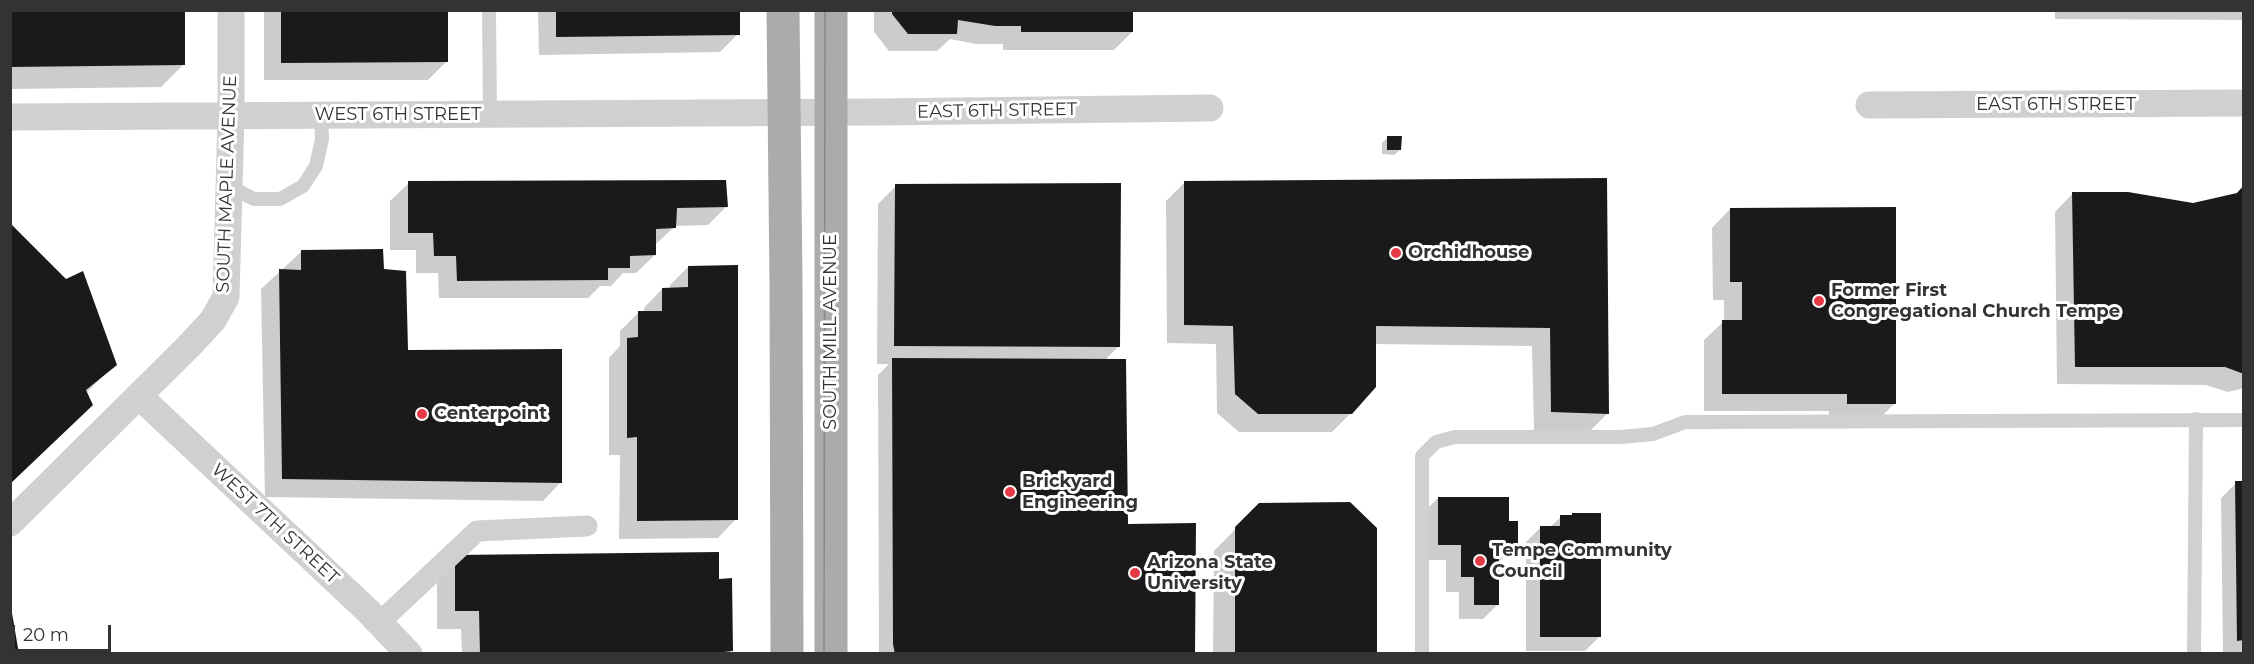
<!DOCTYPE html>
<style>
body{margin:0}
#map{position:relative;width:2254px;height:664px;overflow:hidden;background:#fff;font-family:Montserrat,sans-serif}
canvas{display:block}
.frame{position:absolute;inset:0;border:12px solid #333;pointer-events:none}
.scale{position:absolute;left:12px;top:625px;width:99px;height:27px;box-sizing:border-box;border:3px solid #333;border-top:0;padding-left:8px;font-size:18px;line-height:21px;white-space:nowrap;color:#333;-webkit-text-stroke:4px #fff;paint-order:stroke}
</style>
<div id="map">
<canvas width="2254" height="664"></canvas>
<div class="frame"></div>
<div class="scale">20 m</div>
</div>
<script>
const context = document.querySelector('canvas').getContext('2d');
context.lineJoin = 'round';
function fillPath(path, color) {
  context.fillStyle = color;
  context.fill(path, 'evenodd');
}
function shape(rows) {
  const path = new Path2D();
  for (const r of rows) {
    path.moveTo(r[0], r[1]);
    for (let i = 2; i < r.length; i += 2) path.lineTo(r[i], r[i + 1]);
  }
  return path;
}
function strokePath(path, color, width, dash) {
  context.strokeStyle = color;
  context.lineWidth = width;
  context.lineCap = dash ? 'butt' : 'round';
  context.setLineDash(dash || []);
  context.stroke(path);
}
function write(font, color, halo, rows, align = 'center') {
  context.font = font + ' Montserrat,sans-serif';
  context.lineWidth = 6;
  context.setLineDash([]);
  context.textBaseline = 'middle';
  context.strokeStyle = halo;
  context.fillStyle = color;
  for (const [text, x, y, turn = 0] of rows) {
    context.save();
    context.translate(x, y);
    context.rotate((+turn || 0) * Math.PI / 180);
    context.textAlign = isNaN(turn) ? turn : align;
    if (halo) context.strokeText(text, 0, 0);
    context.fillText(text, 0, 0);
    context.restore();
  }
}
fillPath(shape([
 [10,10,184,64,161,87,10,89],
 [264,10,446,10,446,62,428,80,264,80],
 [538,10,738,10,738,34,720,52,539,55],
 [874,10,1132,10,1132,32,1114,50,1003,50,1003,44,976,44,950,39,937,51,889,51,874,32],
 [2055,10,2244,10,2244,20,2055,19],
 [1387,138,1400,150,1394,155,1382,154,1382,143],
 [1605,179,1608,413,1589,432,1534,430,1532,346,1375,344,1351,413,1332,432,1239,432,1217,413,1216,344,1167,343,1166,201,1184,183],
 [409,183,726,207,708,225,675,226,655,245,655,255,636,273,623,273,611,286,600,286,588,298,439,298,438,273,416,273,416,250,390,250,390,201],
 [896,186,1119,346,1104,361,1126,525,1193,654,879,654,878,375,889,364,877,364,878,204],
 [2244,187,2244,388,2228,392,2206,385,2057,384,2055,212,2073,193,2193,205,2235,195],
 [1730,209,1895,403,1876,422,1829,422,1829,411,1704,411,1704,340,1724,321,1724,300,1713,300,1712,228],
 [10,225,115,364,86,393],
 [302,251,382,271,407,351,561,482,543,501,265,497,261,289],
 [688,267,736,519,718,538,619,539,620,455,609,455,609,358,620,346,620,331,638,313,644,313,644,308,662,289,670,289,670,285],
 [2236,483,2244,483,2244,654,2223,654,2221,498],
 [1438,498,1508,523,1516,545,1501,560,1498,560,1498,604,1483,619,1459,619,1459,592,1446,592,1446,560,1423,560,1423,513],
 [1259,505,1375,654,1213,654,1214,551],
 [1561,517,1600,636,1585,651,1526,651,1526,542,1541,527,1550,527],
 [455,556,718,580,731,650,728,654,462,654,461,629,437,629,437,574]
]), '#0003');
fillPath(shape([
 [10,10,185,10,185,65,10,67],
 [281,10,448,10,448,62,281,63],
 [556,10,740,10,740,35,556,37],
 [892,10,1133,10,1133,32,1021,32,1021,26,995,26,958,20,957,34,908,34,892,14],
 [1387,136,1402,136,1401,150,1387,150],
 [1607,178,1609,414,1551,412,1550,328,1376,326,1376,387,1352,414,1258,414,1235,394,1233,326,1184,325,1184,181],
 [726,180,728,207,677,208,676,228,656,229,656,255,630,256,630,268,608,268,608,280,457,281,456,256,434,256,433,233,408,233,408,181],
 [1121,183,1120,347,894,346,895,184],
 [2244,185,2244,374,2225,367,2075,367,2072,192,2128,192,2193,203,2237,193],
 [1896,207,1896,404,1847,404,1847,394,1722,394,1722,320,1742,320,1742,282,1730,282,1730,208],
 [10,223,66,279,83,271,117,365,86,390,93,405,10,484],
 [383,249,384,269,406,271,408,350,562,349,562,483,282,479,279,269,301,270,301,250],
 [738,265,738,520,637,521,637,437,627,438,627,338,638,337,638,311,662,311,662,288,688,287,688,266],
 [892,358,1126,359,1128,524,1196,523,1195,654,895,654,893,644],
 [2235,481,2244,481,2244,640,2237,641],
 [1438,497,1509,497,1509,521,1518,521,1518,546,1499,546,1499,605,1474,605,1474,577,1461,577,1461,545,1438,545],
 [1350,502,1377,528,1377,654,1235,654,1235,527,1259,503],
 [1572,513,1601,513,1601,637,1540,637,1540,526,1560,526,1560,515,1572,515],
 [719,552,719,579,732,578,733,651,703,654,480,654,479,611,455,611,455,555],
 [12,613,19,654,10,654]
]), '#1a1a1a');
strokePath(shape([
 [489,10,490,115],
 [230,187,254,199,280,199,303,186,316,166,322,139,321,116],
 [1422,654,1422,456,1436,442,1455,437,1620,437,1653,434,1685,422,1706,422,2244,420],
 [2194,654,2196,419]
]), '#d0d0d0', 14);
strokePath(shape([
 [380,622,477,531,587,526]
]), '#d0d0d0', 21);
strokePath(shape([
 [1869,105,2244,103],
 [10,117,878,112,1210,108],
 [139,396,368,611,409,654],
 [10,523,188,347,213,320,226,297,231,116,231,10]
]), '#d0d0d0', 27);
strokePath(shape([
 [783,10,786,283,787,654],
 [831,10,831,654]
]), '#ababab', 33);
strokePath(shape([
 [824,654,825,10]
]), '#888', 1.5);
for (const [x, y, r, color] of [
 [1396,253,6,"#e63946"],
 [1819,301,6,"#e63946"],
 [422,414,6,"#e63946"],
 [1010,492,6,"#e63946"],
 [1480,561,6,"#e63946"],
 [1135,573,6,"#e63946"]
]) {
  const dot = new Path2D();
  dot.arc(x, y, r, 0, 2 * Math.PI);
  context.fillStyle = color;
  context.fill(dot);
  strokePath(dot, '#fff', 2);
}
write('18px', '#333', '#fff', [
 ["EAST 6TH STREET",2056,105],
 ["EAST 6TH STREET",997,111,-1],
 ["WEST 6TH STREET",398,115],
 ["SOUTH MAPLE AVENUE",227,184,-88],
 ["SOUTH MILL AVENUE",831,332,-90],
 ["WEST 7TH STREET",275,524,43]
]);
write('bold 18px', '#333', '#fff', [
 ["Orchidhouse",1408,253],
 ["Former First",1831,291],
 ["Congregational Church Tempe",1831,312],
 ["Centerpoint",434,414],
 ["Brickyard",1022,482],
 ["Engineering",1022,503],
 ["Tempe Community",1492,551],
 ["Council",1492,572],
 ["Arizona State",1147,563],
 ["University",1147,584]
], 'left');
</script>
